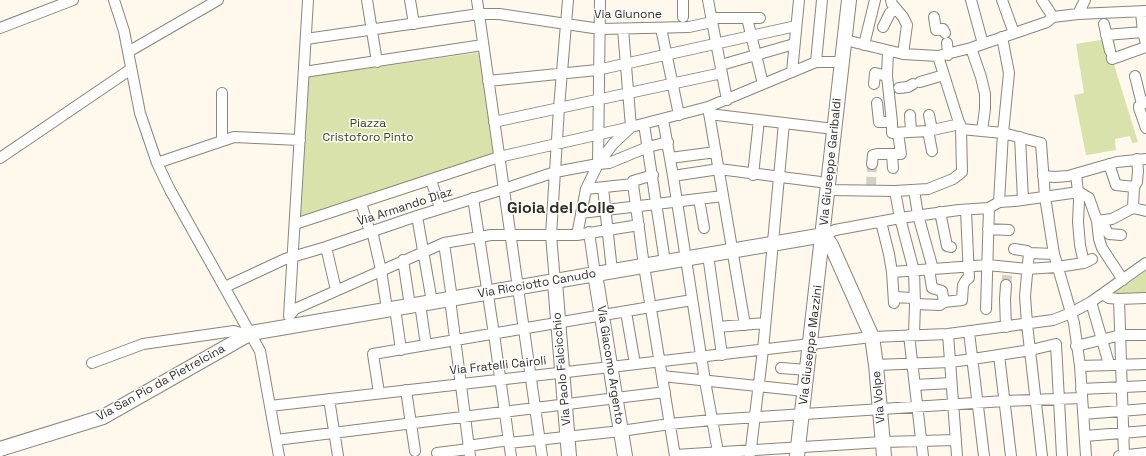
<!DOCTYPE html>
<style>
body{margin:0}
canvas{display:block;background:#fef8ed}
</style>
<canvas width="1146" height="456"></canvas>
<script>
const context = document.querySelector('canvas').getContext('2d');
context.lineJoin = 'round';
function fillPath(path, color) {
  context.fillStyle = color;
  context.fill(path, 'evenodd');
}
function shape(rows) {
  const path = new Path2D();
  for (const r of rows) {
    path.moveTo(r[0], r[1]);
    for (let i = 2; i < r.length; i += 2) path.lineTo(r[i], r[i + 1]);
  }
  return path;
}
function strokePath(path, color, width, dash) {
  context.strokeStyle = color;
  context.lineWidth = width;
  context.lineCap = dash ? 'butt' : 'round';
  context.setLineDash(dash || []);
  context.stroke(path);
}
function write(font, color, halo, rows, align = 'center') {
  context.font = font + ' "Space Grotesk",sans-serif';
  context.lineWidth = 3;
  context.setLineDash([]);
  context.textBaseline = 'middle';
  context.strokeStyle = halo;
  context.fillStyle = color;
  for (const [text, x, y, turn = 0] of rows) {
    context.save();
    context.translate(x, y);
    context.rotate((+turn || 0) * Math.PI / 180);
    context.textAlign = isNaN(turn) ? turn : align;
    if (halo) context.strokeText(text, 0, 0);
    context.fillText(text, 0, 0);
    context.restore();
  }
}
fillPath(shape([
 [1106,39,1138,142,1132,143,1130,136,1115,139,1116,150,1087,155,1086,155,1074,95,1084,93,1076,44],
 [482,52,496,153,299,219,308,77],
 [1146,268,1146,296,1111,295,1112,290]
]), '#d9e2ab');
strokePath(shape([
 [871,187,872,164],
 [1006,285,1008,269]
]), '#d5d0c6', 10, [10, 5]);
const street = shape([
 [114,0,124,31,140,113,157,163,170,190,260,351,279,456],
 [367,0,377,62],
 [410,0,414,24],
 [477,0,542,456],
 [683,0,683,17],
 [708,0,727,100],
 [891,0,892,4,903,17,907,25,903,54],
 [971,0,983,44],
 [1002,0,1014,33],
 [1042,0,1053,17],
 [1141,12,1143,32,1146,44],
 [1078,14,1085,0],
 [934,17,936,30,943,29,945,33],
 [712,18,760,18],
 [747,18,763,84],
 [1104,24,1110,51],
 [883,27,890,13,896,9],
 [0,28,73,0],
 [661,28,679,115],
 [1106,35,1143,32],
 [306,39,479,14,499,14,600,29,689,27,712,22],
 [845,40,903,54,938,56,971,48,1047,22,1053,17,1078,14,1146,11],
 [947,43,948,55],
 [864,45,875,0],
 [971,48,981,77,985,94,985,109,982,131],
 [888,51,887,76,892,122,892,133,928,131,960,124],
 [128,52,218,0],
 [1112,56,1112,59,1146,47],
 [816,62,822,0],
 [721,65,794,44],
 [304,72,483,45],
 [792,72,799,0],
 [1135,76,1142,104],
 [488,81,597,70,796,26],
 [920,82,944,75],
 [874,84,875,73,887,76],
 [899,88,908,87,913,84],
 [1146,102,1139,106,1139,108,1146,128],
 [877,103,879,122,892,122],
 [708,107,745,325],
 [709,114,834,129],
 [910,115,911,132],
 [929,115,932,130],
 [663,119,673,176,705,381,718,452],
 [494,122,722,73],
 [644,124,665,262],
 [961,129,1003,133,1041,143,1045,197,1054,254,1074,323,1080,366,1086,456],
 [928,131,932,151],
 [1020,137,1023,200],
 [222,140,222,93],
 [892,155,893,168],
 [0,158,131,69],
 [670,158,716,152],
 [157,163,234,137,300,140],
 [598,164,600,0],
 [872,164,873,155,877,154,901,154,898,133],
 [1109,164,1116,185,1134,187],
 [1076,174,1079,201,1078,222,1080,245,1084,263],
 [753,175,759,120],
 [673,176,719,169,828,183],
 [1043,176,1055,177,1068,176,1117,162,1146,159],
 [431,180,440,208],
 [633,184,644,266,675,456],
 [603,188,612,271],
 [586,189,633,184,633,181,653,175],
 [828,190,895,191,928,189,953,179,962,172,961,129,938,56],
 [914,190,918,215,933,269],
 [895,191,900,218,914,271,915,304,914,335],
 [473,198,494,334,511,456],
 [699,199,704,228],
 [999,202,1003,133,1009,73,1002,37],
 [361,203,370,232],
 [1133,208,1146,211],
 [940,212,947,246,951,247],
 [581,213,723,196],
 [417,216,432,302],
 [1097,221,1112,219,1133,208,1134,187,1137,182,1138,171,1137,159],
 [1104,221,1106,230,1109,234,1121,235],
 [881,222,889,254,892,272,894,303],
 [295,224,499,157,631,127,623,29],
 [988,229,1009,230],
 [372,231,381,270,387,309],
 [589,232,595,274],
 [577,235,586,189,598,164,613,144,631,127,708,107,816,62,842,62],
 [824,235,835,230,900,218,959,210,989,208,999,202,1015,201,1079,192,1089,198,1097,221,1099,239,1102,248,1123,280],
 [444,243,452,299],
 [326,247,336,290],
 [1014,249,1027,251,1029,253],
 [708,255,722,355],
 [403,260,410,306],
 [929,269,932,288,942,291,944,302,962,300,963,285,966,280,969,278,966,210],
 [892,272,988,265,1027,269,1057,267,1084,263,1092,259],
 [555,282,551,235,559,108,568,0],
 [225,287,285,259,326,247,417,216,504,189,555,172,598,164,609,163,648,147,668,142],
 [1103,294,1109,298,1119,299,1146,298],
 [894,297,914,298],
 [450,299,470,456],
 [1119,299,1124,456],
 [1091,302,1109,364],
 [420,304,426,345],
 [915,304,940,305,944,302],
 [395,308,401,350],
 [986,309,989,208],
 [626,312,635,364],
 [289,316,295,309,444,243,491,235,577,235,639,225],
 [289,316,308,0],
 [718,327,765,323],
 [1006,327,1005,299,1006,285],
 [969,332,984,456],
 [948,334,957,456],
 [909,335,923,456],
 [1076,346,1121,335,1146,335],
 [999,355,1011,456],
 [92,363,143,344,234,331,248,335],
 [876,365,950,362,973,359,1031,350,1056,344,1062,456],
 [1080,366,1146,364],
 [781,368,808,370],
 [662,376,805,391],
 [915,385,951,383],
 [1081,389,1146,386],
 [406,390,415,451],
 [379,393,373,354,692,300],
 [329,399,338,456],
 [270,406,872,337,948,334,1053,320,1071,313,1091,302,1146,263],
 [1083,414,1146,409],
 [1085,436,1146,431],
 [276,440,665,392],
 [509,443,621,431,670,424,712,420,1005,401,1082,398],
 [468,446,509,440],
 [437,453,469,449],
 [675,455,883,442,956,440],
 [750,456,763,350,784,123],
 [1042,456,1027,324,1025,296,1029,253,1054,254],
 [1119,456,1146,453]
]);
const secondary = shape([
 [824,235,831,245,872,337,876,365,884,456],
 [595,274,625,456],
 [555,282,569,456],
 [0,449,103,417,251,333,824,235],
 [797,456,849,0]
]);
strokePath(street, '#8c8579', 12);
strokePath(secondary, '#8c8579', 16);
strokePath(street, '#fff', 10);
strokePath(secondary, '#fff', 14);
write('12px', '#312e29', '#fff', [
 ["Via Giunone",628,15],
 ["Via Giuseppe Garibaldi",831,162,-84],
 ["Via Armando Diaz",405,207,-18],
 ["Via Ricciotto Canudo",537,284,-10],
 ["Via Giuseppe Mazzini",811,345,-83],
 ["Via Giacomo Argento",610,365,81],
 ["Via Fratelli Cairoli",498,366,-6],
 ["Via Paolo Falcicchio",562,369,-95],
 ["Via San Pio da Pietrelcina",161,383,-29],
 ["Via Volpe",879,397,-95]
]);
write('12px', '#3c410e', '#fff', [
 ["Piazza",368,124],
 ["Cristoforo Pinto",368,138]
]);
write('bold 16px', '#332d23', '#fff', [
 ["Gioia del Colle",561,209]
]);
</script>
